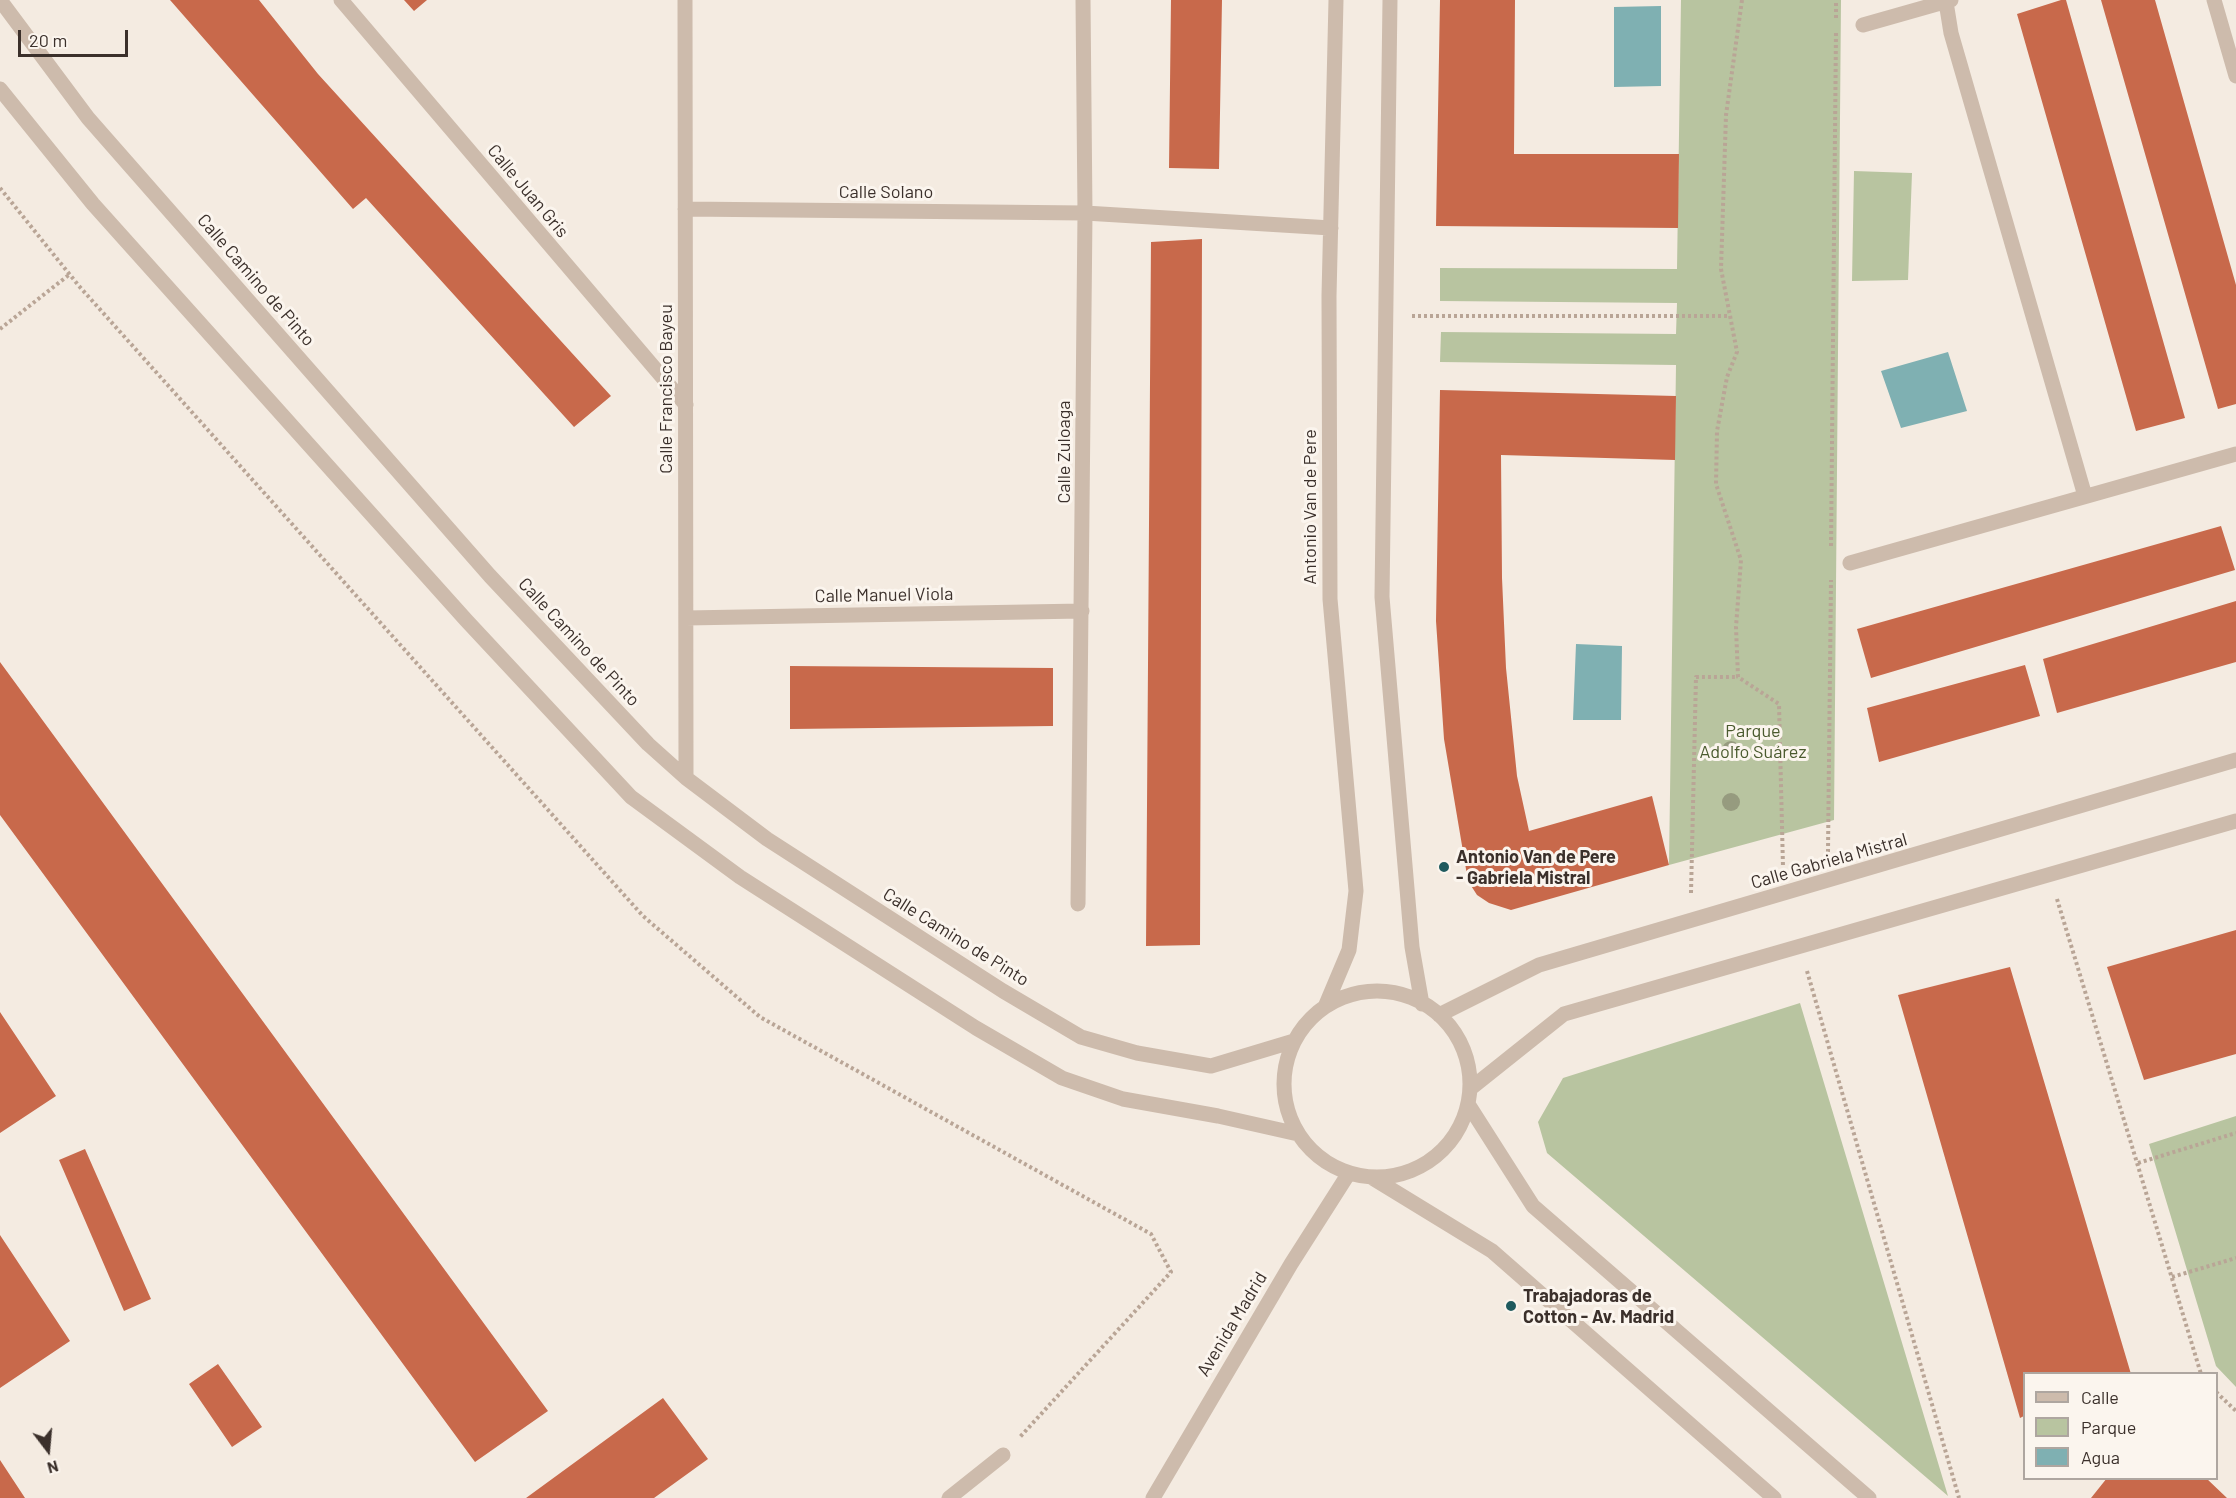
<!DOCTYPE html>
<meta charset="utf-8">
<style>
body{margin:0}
#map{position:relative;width:2236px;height:1498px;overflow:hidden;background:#f4ebe1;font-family:Barlow,sans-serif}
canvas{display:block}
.legend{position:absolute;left:2023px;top:1372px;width:195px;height:108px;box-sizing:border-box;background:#fbf5ee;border:2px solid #aea6a0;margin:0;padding:8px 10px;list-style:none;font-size:18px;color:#3b302b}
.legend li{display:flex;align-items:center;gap:12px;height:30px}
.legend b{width:30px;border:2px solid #aea6a0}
.north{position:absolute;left:18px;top:1420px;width:60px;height:60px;-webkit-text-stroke:4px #fbf5ee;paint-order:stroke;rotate:164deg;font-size:16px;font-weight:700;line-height:24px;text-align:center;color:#3b302b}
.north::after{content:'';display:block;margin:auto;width:21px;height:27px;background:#3b302b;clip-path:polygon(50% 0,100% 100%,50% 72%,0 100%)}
.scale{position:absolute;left:18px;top:30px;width:110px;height:27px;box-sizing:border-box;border:3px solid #3b302b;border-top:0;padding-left:8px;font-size:18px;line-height:21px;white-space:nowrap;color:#3b302b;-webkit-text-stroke:4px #fbf5ee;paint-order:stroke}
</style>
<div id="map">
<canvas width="2236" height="1498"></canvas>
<ul class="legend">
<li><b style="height:8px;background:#cdbbac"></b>Calle</li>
<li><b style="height:16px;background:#b8c4a0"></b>Parque</li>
<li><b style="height:16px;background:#7fb0b2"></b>Agua</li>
</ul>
<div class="north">N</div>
<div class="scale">20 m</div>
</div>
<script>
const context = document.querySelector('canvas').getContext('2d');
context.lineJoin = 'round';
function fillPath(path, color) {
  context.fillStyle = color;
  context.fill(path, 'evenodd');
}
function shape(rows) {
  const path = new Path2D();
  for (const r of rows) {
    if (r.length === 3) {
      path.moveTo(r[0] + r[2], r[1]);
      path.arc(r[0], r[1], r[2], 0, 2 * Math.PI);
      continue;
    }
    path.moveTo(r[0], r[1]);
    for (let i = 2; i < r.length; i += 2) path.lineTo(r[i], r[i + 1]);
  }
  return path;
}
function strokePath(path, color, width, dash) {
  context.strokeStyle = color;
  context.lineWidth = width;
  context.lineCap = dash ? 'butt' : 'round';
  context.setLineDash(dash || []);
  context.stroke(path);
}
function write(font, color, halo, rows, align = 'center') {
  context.font = font + ' Barlow,sans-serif';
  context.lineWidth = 6;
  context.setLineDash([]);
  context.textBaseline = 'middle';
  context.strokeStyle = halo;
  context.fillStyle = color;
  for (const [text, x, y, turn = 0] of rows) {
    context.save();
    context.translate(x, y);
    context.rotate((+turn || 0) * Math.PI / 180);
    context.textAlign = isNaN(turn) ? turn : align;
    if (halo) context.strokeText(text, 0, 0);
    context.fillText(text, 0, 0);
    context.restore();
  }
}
fillPath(shape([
 [1681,0,1841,0,1834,820,1669,865,1676,365,1440,362,1441,332,1676,334,1677,303,1440,301,1440,268,1677,269],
 [1854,171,1912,173,1908,280,1852,281],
 [1800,1003,1948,1496,1547,1153,1538,1122,1563,1078],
 [2236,1116,2236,1387,2216,1366,2149,1144]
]), '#b8c4a0');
fillPath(shape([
 [1661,6,1661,86,1614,87,1614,7],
 [1948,352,1967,411,1901,428,1881,371],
 [1576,644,1622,646,1621,720,1573,720]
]), '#7fb0b2');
fillPath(shape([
 [170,0,259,0,318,74,611,396,574,427,366,198,353,209],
 [404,0,427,0,414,11],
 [1171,0,1222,0,1219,169,1169,168],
 [1440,0,1515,0,1514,154,1679,154,1678,228,1436,226],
 [2061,0,2066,0,2185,418,2136,431,2017,14],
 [2101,0,2155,0,2236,285,2236,404,2218,409],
 [1202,239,1200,945,1146,946,1151,242],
 [1440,390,1676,396,1675,460,1501,455,1502,578,1506,668,1517,776,1529,831,1652,796,1669,865,1511,910,1489,903,1477,895,1468,881,1444,739,1436,621],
 [2221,526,2235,570,1871,678,1857,629],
 [2236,601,2236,662,2057,713,2043,659],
 [0,662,548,1411,475,1462,0,815],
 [2025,665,2040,716,1879,762,1867,708],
 [790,666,1053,668,1053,726,790,729],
 [2236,930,2236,1054,2144,1080,2107,967],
 [2010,967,2131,1374,2024,1374,2024,1416,2020,1418,1898,995],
 [0,1012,56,1096,0,1133],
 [85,1149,151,1299,124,1311,59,1160],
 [0,1235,70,1341,0,1388],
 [218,1364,262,1427,232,1447,189,1384],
 [663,1398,708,1459,654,1498,526,1498],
 [0,1460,25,1498,0,1498],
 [2107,1478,2206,1478,2227,1498,2091,1498]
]), '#c8694b');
strokePath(shape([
 [1742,0,1726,115,1721,269,1737,352,1727,377,1717,431,1716,484,1741,560,1736,627,1738,677,1779,704,1783,867],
 [1836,18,1836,0],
 [0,188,79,286,643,916,760,1017,1151,1234,1171,1272,1020,1437],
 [1412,316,1730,316],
 [0,329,70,274],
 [1831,546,1836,31],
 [1828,852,1831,580],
 [1691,893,1696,677,1738,677],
 [2057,899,2201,1374],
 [1807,971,1959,1498],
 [2138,1163,2236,1133],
 [2172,1277,2236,1258],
 [2216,1392,2236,1411]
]), '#b9a596', 4, [3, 3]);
strokePath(shape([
 [0,0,88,118,490,576,648,744,686,778,767,839,1003,991,1081,1037,1137,1053,1211,1066,1294,1041],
 [341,0,686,405],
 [685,0,686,778],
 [1390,0,1382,597,1412,947,1422,1004],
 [2214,0,2236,76],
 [1946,2,1951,33,2085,496],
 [1863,25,1951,0],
 [0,89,93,204,466,620,631,797,740,877,976,1028,1062,1078,1123,1099,1218,1116,1298,1134],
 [685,209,1085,213,1331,228],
 [1850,563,2236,454],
 [686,618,1082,611],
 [1078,904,1085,213,1083,0],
 [1377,1084,93],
 [1325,1007,1349,950,1356,891,1330,599,1329,296,1336,0],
 [1439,1015,1539,965,2236,760],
 [1470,1089,1564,1014,2236,821],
 [1468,1104,1533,1206,1869,1498],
 [1371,1177,1492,1251,1774,1498],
 [949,1498,1003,1455],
 [1153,1498,1291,1264,1349,1173]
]), '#cdbbac', 15);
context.fillStyle = '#969b7f';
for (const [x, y] of [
 [1731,750],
 [1731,802]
]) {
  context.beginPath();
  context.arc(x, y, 9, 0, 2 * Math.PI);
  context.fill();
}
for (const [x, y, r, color] of [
 [1444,867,6,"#1f5a5e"],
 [1511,1306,6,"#1f5a5e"]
]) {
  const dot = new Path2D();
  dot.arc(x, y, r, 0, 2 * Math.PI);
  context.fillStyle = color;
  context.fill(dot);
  strokePath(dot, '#fbf5ee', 2);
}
write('18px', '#3b302b', '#fbf5ee', [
 ["Calle Juan Gris",528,191,50],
 ["Calle Solano",886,192],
 ["Calle Camino de Pinto",256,280,49],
 ["Calle Francisco Bayeu",666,389,-90],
 ["Calle Zuloaga",1064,452,-90],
 ["Antonio Van de Pere",1310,507,-90],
 ["Calle Manuel Viola",884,595,-1],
 ["Calle Camino de Pinto",579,642,47],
 ["Calle Gabriela Mistral",1829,861,-16],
 ["Calle Camino de Pinto",956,937,32],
 ["Avenida Madrid",1232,1324,-59]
]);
write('18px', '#4a5a2e', '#fbf5ee', [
 ["Parque",1753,731],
 ["Adolfo Suárez",1753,752]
]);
write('bold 18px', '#3b302b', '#fbf5ee', [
 ["Antonio Van de Pere",1456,857],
 ["- Gabriela Mistral",1456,878],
 ["Trabajadoras de",1523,1296],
 ["Cotton - Av. Madrid",1523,1317]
], 'left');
</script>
